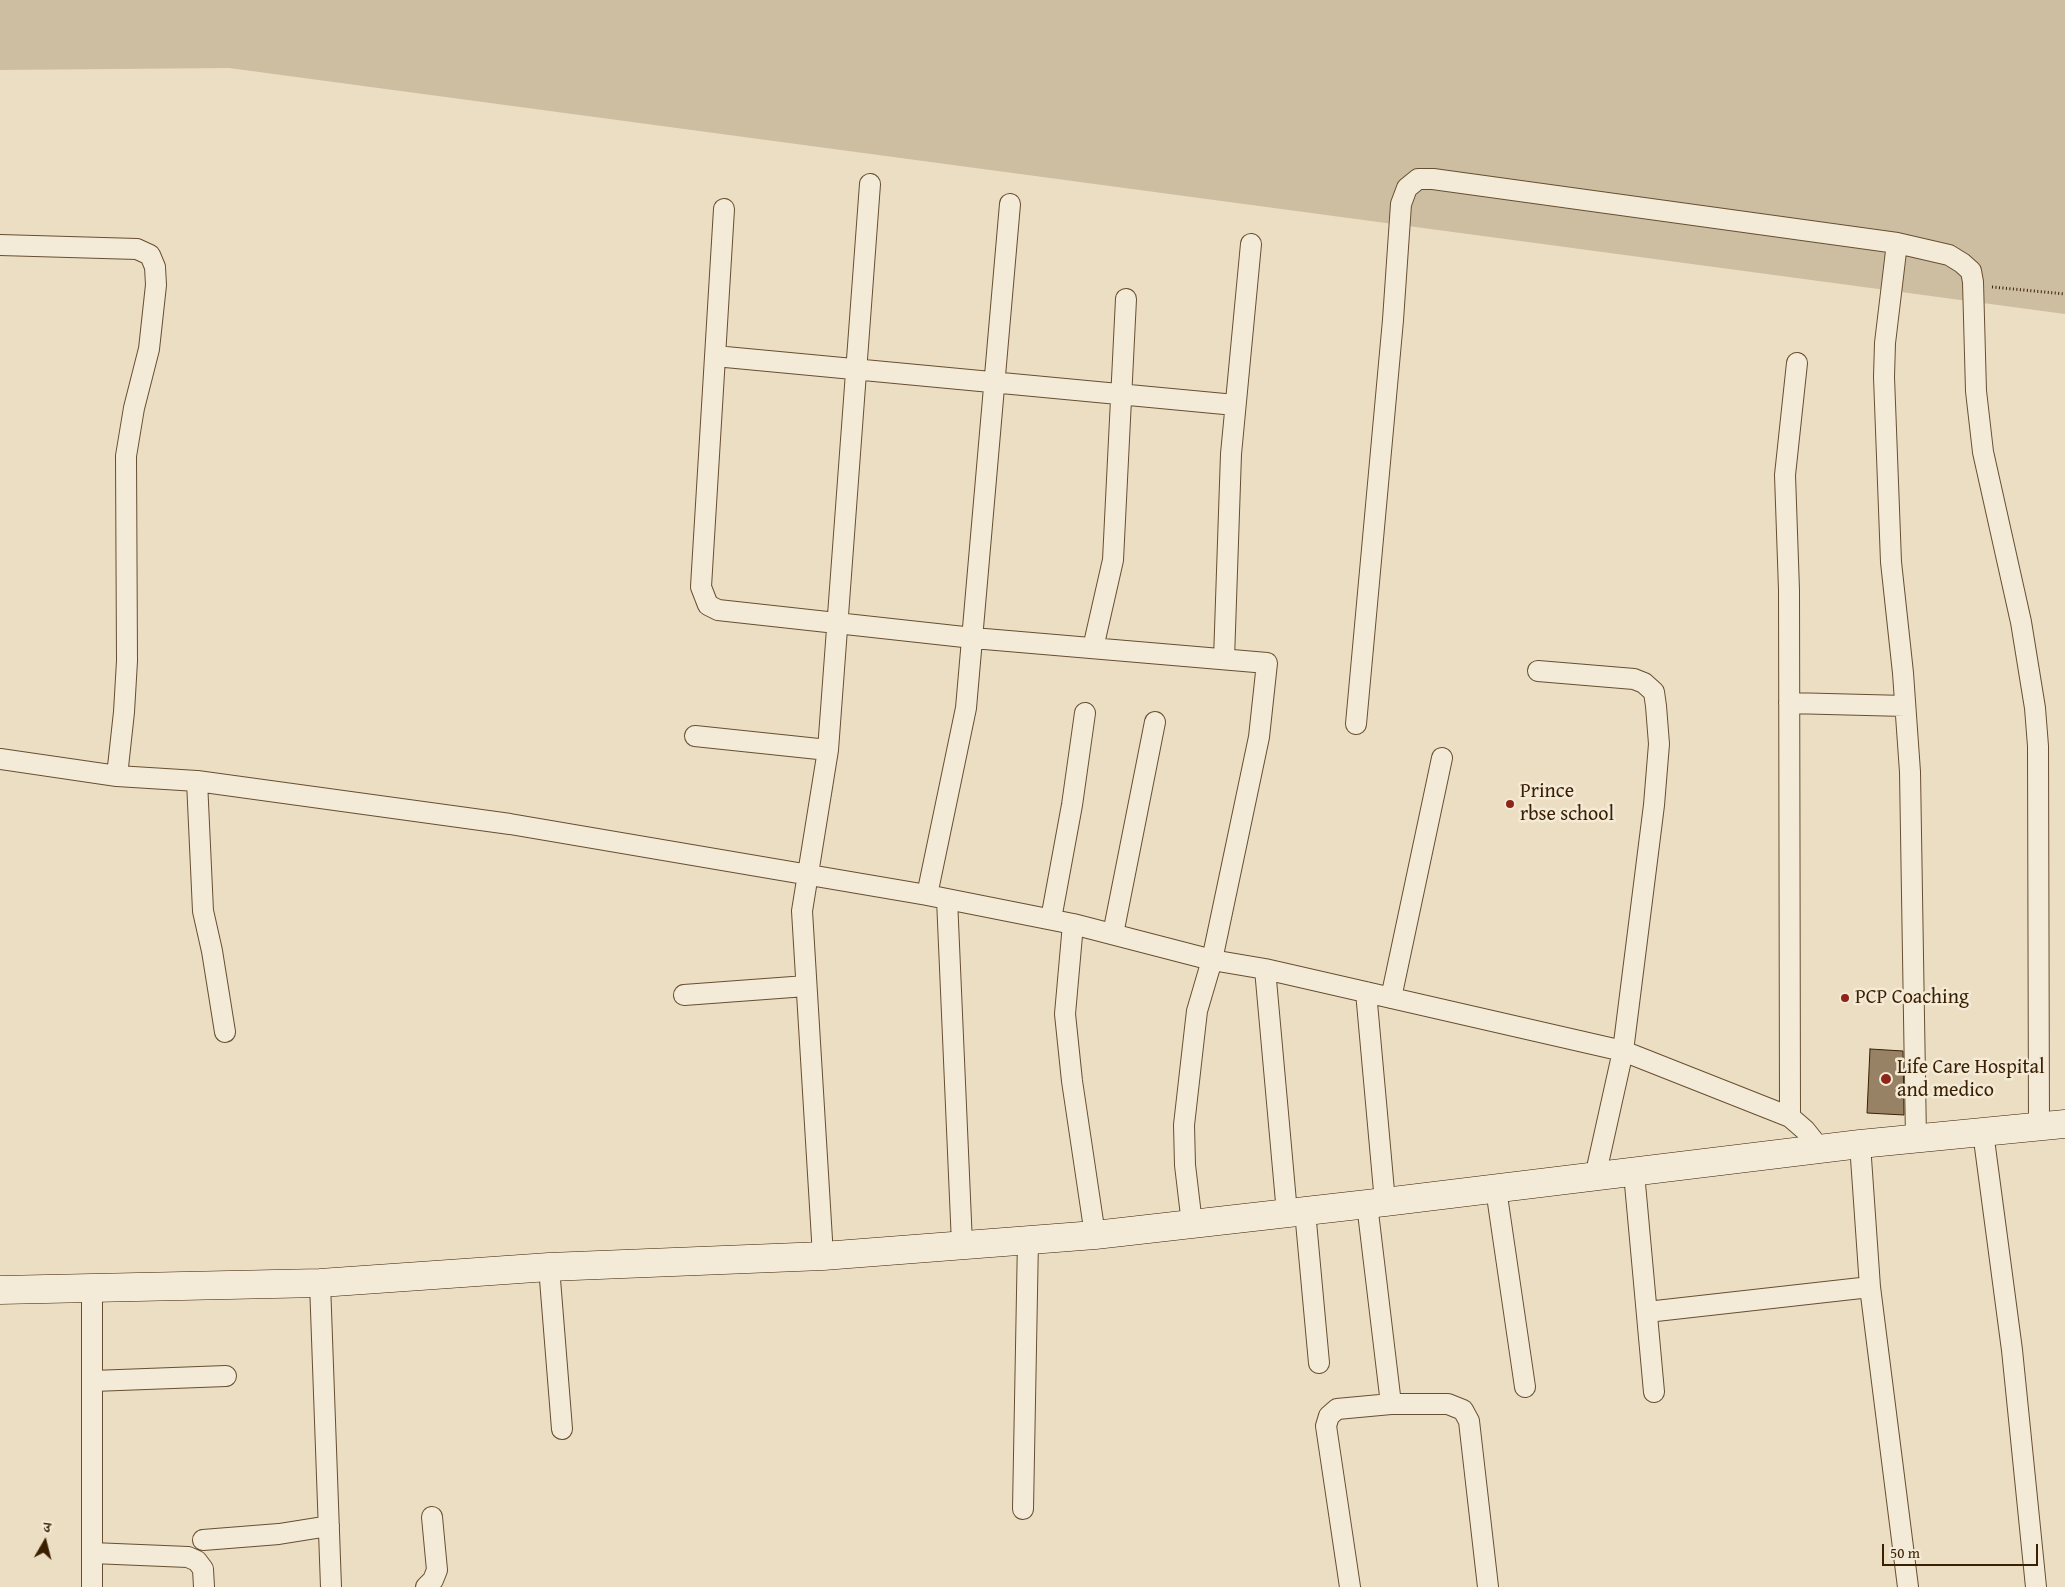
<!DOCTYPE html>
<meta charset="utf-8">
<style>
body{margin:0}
#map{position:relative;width:2065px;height:1587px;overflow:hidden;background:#ecdec2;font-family:"Gentium Book Plus","Noto Serif Devanagari",serif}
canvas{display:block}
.north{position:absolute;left:20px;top:1517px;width:50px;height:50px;-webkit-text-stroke:4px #f3ead7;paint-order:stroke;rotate:8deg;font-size:14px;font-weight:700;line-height:20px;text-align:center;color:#3b1f01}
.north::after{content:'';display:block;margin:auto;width:18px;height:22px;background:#3b1f01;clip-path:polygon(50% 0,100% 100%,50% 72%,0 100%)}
.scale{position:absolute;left:1882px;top:1544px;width:156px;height:22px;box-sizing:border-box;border:2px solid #3b1f01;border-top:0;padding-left:6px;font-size:15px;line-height:18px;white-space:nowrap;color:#3b1f01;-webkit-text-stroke:4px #f3ead7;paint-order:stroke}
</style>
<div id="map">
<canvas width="2065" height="1587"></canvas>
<div class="north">उ</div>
<div class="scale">50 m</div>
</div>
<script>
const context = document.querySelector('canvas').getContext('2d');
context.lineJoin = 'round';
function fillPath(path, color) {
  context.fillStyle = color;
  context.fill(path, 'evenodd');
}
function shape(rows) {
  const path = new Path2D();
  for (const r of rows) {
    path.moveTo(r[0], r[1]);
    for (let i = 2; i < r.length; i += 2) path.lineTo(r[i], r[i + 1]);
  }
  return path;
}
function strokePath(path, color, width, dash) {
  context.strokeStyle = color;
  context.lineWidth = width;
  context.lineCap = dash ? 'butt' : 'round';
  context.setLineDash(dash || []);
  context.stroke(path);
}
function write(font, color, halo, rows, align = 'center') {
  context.font = font + ' "Gentium Book Plus",serif';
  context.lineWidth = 5;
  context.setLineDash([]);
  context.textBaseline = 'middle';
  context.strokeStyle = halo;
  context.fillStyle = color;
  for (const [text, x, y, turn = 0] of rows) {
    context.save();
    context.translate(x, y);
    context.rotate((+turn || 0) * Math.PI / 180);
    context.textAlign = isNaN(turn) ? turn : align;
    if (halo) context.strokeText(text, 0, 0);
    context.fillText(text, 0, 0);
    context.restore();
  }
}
fillPath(shape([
 [0,0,2065,0,2065,314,229,68,0,70]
]), '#cebea1');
const building = shape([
 [1870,1049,1903,1051,1904,1115,1867,1113,1870,1049]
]);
fillPath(building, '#978265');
strokePath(building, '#3b1f01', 1);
const street = shape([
 [724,209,702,570,701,587,708,605,718,610,973,638,1267,663,1259,737,1212,960,1197,1011,1194,1037,1184,1125,1185,1165,1192,1224],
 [1897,243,1885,343,1884,377,1891,562,1903,673,1910,772,1916,1139],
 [0,245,137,249,150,255,155,267,156,285,149,349,134,408,126,456,127,661,124,712,117,776],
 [715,356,1235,405],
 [1093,648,1113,560,1126,299],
 [1224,659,1231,454,1251,244],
 [1538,671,1634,679,1644,683,1654,692,1656,706,1659,744,1654,805,1623,1051,1595,1177],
 [1789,703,1905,706],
 [1356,724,1393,320,1401,204,1407,188,1418,179,1433,179,1897,243,1949,255,1962,263,1971,271,1973,282,1976,391,1983,452,2021,622,2035,708,2038,746,2039,1128],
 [695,736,828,750],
 [0,759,117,776,197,781,510,824,927,895,1073,924,1212,960,1265,969,1623,1051,1790,1117,1805,1130,1821,1150],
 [197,781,203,911,212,951,225,1032],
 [927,895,966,708,1010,204],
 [947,899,962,1244],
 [1051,919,1072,805,1085,713],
 [1073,924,1065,1014,1072,1081,1095,1235],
 [1113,934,1155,722],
 [1265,969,1287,1213],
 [1366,992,1385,1202],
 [684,995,806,986],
 [1391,998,1442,758],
 [1790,1117,1789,590,1785,475,1797,363],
 [1983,1132,2012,1350,2036,1587],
 [1860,1144,1870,1287,1908,1587],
 [1634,1173,1654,1392],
 [1496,1189,1525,1387],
 [1367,1204,1391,1404],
 [1305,1211,1319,1363],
 [823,1256,802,911,828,750,870,184],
 [549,1267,562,1429],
 [320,1283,331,1587],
 [92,1289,92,1587],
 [1647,1312,1870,1287],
 [93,1381,226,1376],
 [1023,1509,1028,1239],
 [203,1540,279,1534,329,1526],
 [92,1553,188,1557,197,1561,203,1569,204,1587],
 [426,1587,433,1580,437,1570,432,1517],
 [1350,1587,1326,1426,1329,1416,1337,1409,1391,1404,1448,1404,1463,1410,1469,1421,1488,1587]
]);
const secondary = shape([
 [0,1290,320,1283,549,1267,823,1256,1095,1235,1385,1202,1860,1144,2065,1124]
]);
strokePath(street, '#674f31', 22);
strokePath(secondary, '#3b1f01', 29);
strokePath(shape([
 [1992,287,2065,294]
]), '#3b1f01', 3, [1, 2.5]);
strokePath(street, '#f3ead7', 20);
strokePath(secondary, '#f3ead7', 28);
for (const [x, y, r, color] of [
 [1510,804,5,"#8f2418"],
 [1845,998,5,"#8f2418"],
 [1886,1079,6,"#8f2418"]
]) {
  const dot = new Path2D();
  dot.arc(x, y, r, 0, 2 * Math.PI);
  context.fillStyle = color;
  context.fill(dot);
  strokePath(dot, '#f3ead7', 2);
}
write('20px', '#3b1f01', '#f3ead7', [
 ["Prince",1520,792],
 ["rbse school",1520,815],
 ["PCP Coaching",1855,998],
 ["Life Care Hospital",1897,1068],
 ["and medico",1897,1091]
], 'left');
</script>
